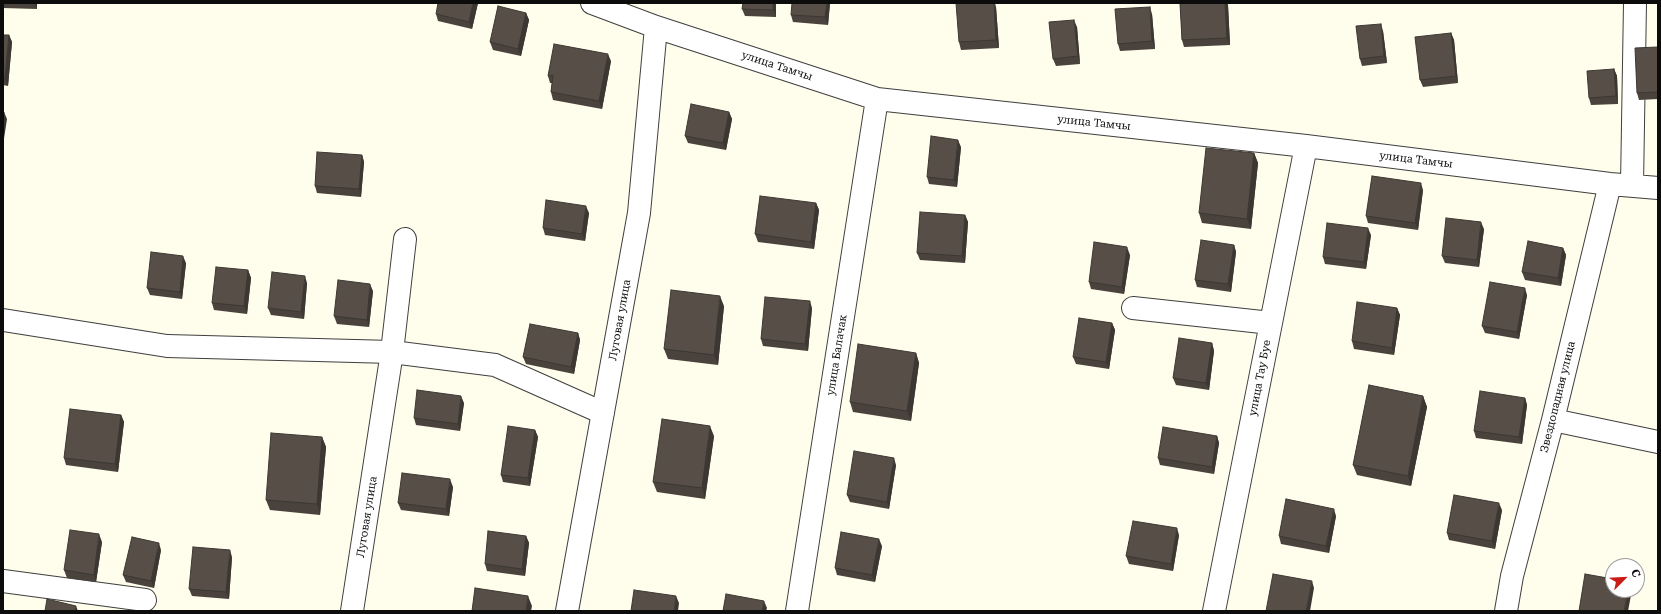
<!DOCTYPE html>
<meta charset="utf-8">
<style>
body{margin:0}
#map{position:relative;width:1661px;height:614px;overflow:hidden;background:#fffdeb;font-family:"Roboto Serif",serif}
canvas{display:block}
.frame{position:absolute;inset:0;border:4px solid #0c0c0c;pointer-events:none}
.north{position:absolute;left:1605px;top:558px;width:40px;height:40px;box-sizing:border-box;background:#fff;border:1px solid #9e9e9e;border-radius:50%;rotate:66deg;font-size:11px;font-weight:700;line-height:16px;text-align:center;color:#0c0c0c}
.north::after{content:'';display:block;margin:auto;width:14px;height:18px;background:#ca1c16;clip-path:polygon(50% 0,100% 100%,50% 72%,0 100%)}
</style>
<div id="map">
<canvas width="1661" height="614"></canvas>
<div class="frame"></div>
<div class="north">С</div>
</div>
<script>
const context = document.querySelector('canvas').getContext('2d');
context.lineJoin = 'round';
function shape(rows) {
  const path = new Path2D();
  for (const r of rows) {
    path.moveTo(r[0], r[1]);
    for (let i = 2; i < r.length; i += 2) path.lineTo(r[i], r[i + 1]);
  }
  return path;
}
function strokePath(path, color, width, dash) {
  context.strokeStyle = color;
  context.lineWidth = width;
  context.lineCap = dash ? 'butt' : 'round';
  context.setLineDash(dash || []);
  context.stroke(path);
}
function fillPath(path, color) {
  context.fillStyle = color;
  context.fill(path, 'evenodd');
}
function write(font, color, halo, rows, align = 'center') {
  context.font = font + ' "Roboto Serif",serif';
  context.lineWidth = 4;
  context.setLineDash([]);
  context.textBaseline = 'middle';
  context.strokeStyle = halo;
  context.fillStyle = color;
  for (const [text, x, y, turn = 0] of rows) {
    context.save();
    context.translate(x, y);
    context.rotate((+turn || 0) * Math.PI / 180);
    context.textAlign = isNaN(turn) ? turn : align;
    if (halo) context.strokeText(text, 0, 0);
    context.fillText(text, 0, 0);
    context.restore();
  }
}
const minor = shape([
 [592,3,656,27,877,99,1306,146,1610,184,1658,188],
 [1632,185,1635,3],
 [1133,308,1271,323],
 [3,320,167,346,392,352,495,365,603,413],
 [1553,420,1658,442],
 [3,581,145,600],
 [352,611,392,352,405,239],
 [567,611,639,213,656,27],
 [797,611,877,99],
 [1214,611,1306,146],
 [1506,611,1512,576,1553,420,1610,184]
]);
strokePath(minor, '#3f3f3f', 24);
strokePath(minor, '#fff', 22);
fillPath(shape([
 [3,3,37,3,37,9,3,8],
 [478,3,472,29,438,21,436,14],
 [743,3,776,3,776,17,745,16,742,9],
 [830,3,828,25,793,22,791,15],
 [1180,3,1227,3,1228,5,1230,45,1184,47,1182,40],
 [996,7,999,48,961,50,959,42],
 [526,13,529,20,521,56,493,50,490,42],
 [1152,14,1155,49,1120,51,1118,44],
 [1077,27,1080,64,1056,66,1053,59],
 [1383,31,1387,63,1362,66,1360,59],
 [1451,33,1454,40,1458,83,1423,87,1420,80],
 [3,35,9,35,12,42,8,86,3,85],
 [1658,47,1658,99,1639,100,1637,93],
 [611,61,602,109,553,100,551,92,552,83,550,83,548,76],
 [1614,69,1617,76,1618,104,1591,105,1589,98],
 [729,112,732,119,726,150,688,143,685,136],
 [961,147,957,187,929,184,927,177],
 [1254,153,1258,163,1251,229,1202,223,1199,213],
 [362,155,364,162,361,197,317,193,315,186],
 [1423,190,1418,230,1368,223,1366,216],
 [816,203,819,210,814,249,758,242,755,234],
 [589,213,585,241,545,235,543,228],
 [965,215,968,222,965,263,920,260,917,253],
 [1484,229,1479,267,1445,263,1442,256],
 [1371,235,1366,269,1325,264,1323,257],
 [1234,245,1236,252,1231,292,1197,287,1195,280],
 [1563,248,1566,255,1561,286,1525,280,1522,272],
 [1130,255,1124,294,1091,289,1089,282],
 [186,263,182,299,150,295,147,288],
 [248,270,251,278,247,314,214,310,212,303],
 [307,283,304,319,271,315,268,308],
 [373,291,369,327,337,324,334,316],
 [1527,295,1519,339,1485,333,1482,326],
 [724,306,718,365,668,359,664,349],
 [812,308,808,351,763,346,761,339],
 [1397,308,1400,315,1394,355,1354,349,1352,341],
 [1112,323,1115,330,1109,369,1076,364,1073,357],
 [578,333,580,340,574,374,526,364,523,357],
 [1212,343,1214,351,1209,390,1176,385,1173,378],
 [916,353,919,363,911,421,853,412,850,402],
 [1423,396,1427,407,1411,486,1357,475,1353,465],
 [1525,398,1527,405,1522,444,1476,438,1474,431],
 [464,403,460,431,416,425,414,418],
 [121,415,124,422,118,472,66,465,64,458],
 [535,430,538,437,530,486,503,482,501,475],
 [714,436,705,499,657,492,653,482],
 [1217,436,1219,443,1214,474,1160,465,1158,458],
 [322,437,326,447,320,515,270,510,266,500],
 [896,465,889,509,850,502,847,495],
 [453,487,449,516,401,510,398,503],
 [1502,510,1495,549,1449,540,1447,533],
 [1336,516,1329,553,1281,544,1279,536],
 [1179,535,1173,571,1129,564,1126,556],
 [526,536,529,543,525,576,487,571,485,564],
 [102,542,96,582,67,578,64,570],
 [882,546,875,582,837,575,835,568],
 [161,550,154,588,126,582,123,575],
 [232,557,229,599,192,596,189,589]
]), '#4a433d');
fillPath(shape([
 [34,3,37,3,37,9],
 [473,3,478,3,472,29,469,22],
 [773,3,776,3,776,17,773,10],
 [827,3,830,3,828,25,825,17],
 [994,3,995,3,996,7,999,48,996,40],
 [1225,3,1227,3,1228,5,1230,45,1227,38],
 [1150,7,1152,14,1155,49,1152,41],
 [526,13,529,20,521,56,518,49],
 [1074,20,1077,27,1080,64,1078,56],
 [1381,24,1383,31,1387,63,1384,56],
 [1451,33,1454,40,1458,83,1456,76],
 [9,35,12,42,8,86,5,79],
 [608,54,611,61,602,109,599,101],
 [1614,69,1617,76,1618,104,1616,96],
 [4,112,7,119,3,145,3,121],
 [729,112,732,119,726,150,723,143],
 [958,140,961,147,957,187,954,180],
 [1254,153,1258,163,1251,229,1247,219],
 [362,155,364,162,361,197,359,189],
 [1421,183,1423,190,1418,230,1415,223],
 [816,203,819,210,814,249,811,242],
 [586,206,589,213,585,241,582,234],
 [965,215,968,222,965,263,962,256],
 [1481,222,1484,229,1479,267,1477,260],
 [1368,228,1371,235,1366,269,1364,262],
 [1234,245,1236,252,1231,292,1228,284],
 [1127,247,1130,255,1124,294,1122,287],
 [1563,248,1566,255,1561,286,1558,278],
 [183,256,186,263,182,299,180,292],
 [248,270,251,278,247,314,244,306],
 [305,276,307,283,304,319,301,312],
 [370,284,373,291,369,327,367,320],
 [1525,288,1527,295,1519,339,1517,332],
 [720,296,724,306,718,365,714,355],
 [810,301,812,308,808,351,805,344],
 [1397,308,1400,315,1394,355,1392,348],
 [1112,323,1115,330,1109,369,1106,362],
 [578,333,580,340,574,374,571,367],
 [1212,343,1214,351,1209,390,1206,383],
 [916,353,919,363,911,421,907,411],
 [461,396,464,403,460,431,458,424],
 [1423,396,1427,407,1411,486,1408,476],
 [1525,398,1527,405,1522,444,1519,437],
 [121,415,124,422,118,472,115,464],
 [710,426,714,436,705,499,702,488],
 [535,430,538,437,530,486,528,478],
 [1217,436,1219,443,1214,474,1212,467],
 [322,437,326,447,320,515,317,504],
 [894,458,896,465,889,509,887,502],
 [450,479,453,487,449,516,446,509],
 [1499,503,1502,510,1495,549,1492,541],
 [1334,509,1336,516,1329,553,1326,546],
 [1177,528,1179,535,1173,571,1171,564],
 [99,534,102,542,96,582,94,575],
 [526,536,529,543,525,576,522,569],
 [879,539,882,546,875,582,872,575],
 [159,543,161,550,154,588,151,581],
 [230,550,232,557,229,599,226,592],
 [1312,581,1314,588,1310,611,1306,611],
 [1628,590,1632,590,1628,611,1624,611],
 [528,596,532,606,531,611,526,611],
 [676,596,679,603,678,611,674,611],
 [764,601,767,608,766,611,762,611],
 [76,606,78,611,75,611]
]), '#3c3732');
const building = shape([
 [438,3,473,3,469,22,436,14,438,3],
 [743,3,773,3,773,10,742,9,743,3],
 [792,3,827,3,825,17,791,15,792,3],
 [956,3,994,3,996,40,959,42,956,3],
 [1180,3,1225,3,1227,38,1182,40,1180,3],
 [498,6,526,13,518,49,490,42,498,6],
 [1150,7,1152,41,1118,44,1115,9,1150,7],
 [1074,20,1078,56,1053,59,1049,22,1074,20],
 [1381,24,1384,56,1360,59,1356,26,1381,24],
 [1451,33,1456,76,1420,80,1415,37,1451,33],
 [3,35,9,35,5,79,3,78,3,35],
 [554,44,608,54,599,101,551,92,553,75,548,76,554,44],
 [1658,47,1658,92,1637,93,1635,48,1658,47],
 [1614,69,1616,96,1589,98,1587,71,1614,69],
 [691,104,729,112,723,143,685,136,691,104],
 [3,112,4,112,3,121,3,112],
 [931,136,958,140,954,180,927,177,931,136],
 [1206,148,1254,153,1247,219,1199,213,1206,148],
 [317,152,362,155,359,189,315,186,317,152],
 [1372,176,1421,183,1415,223,1366,216,1372,176],
 [760,196,816,203,811,242,755,234,760,196],
 [546,200,586,206,582,234,543,228,546,200],
 [920,212,965,215,962,256,917,253,920,212],
 [1446,218,1481,222,1477,260,1442,256,1446,218],
 [1327,223,1368,228,1364,262,1323,257,1327,223],
 [1201,240,1234,245,1228,284,1195,280,1201,240],
 [1528,241,1563,248,1558,278,1522,272,1528,241],
 [1094,242,1127,247,1122,287,1089,282,1094,242],
 [151,252,183,256,180,292,147,288,151,252],
 [216,267,248,270,244,306,212,303,216,267],
 [272,272,305,276,301,312,268,308,272,272],
 [338,280,370,284,367,320,334,316,338,280],
 [1490,282,1525,288,1517,332,1482,326,1490,282],
 [671,290,720,296,714,355,664,349,671,290],
 [765,297,810,301,805,344,761,339,765,297],
 [1357,302,1397,308,1392,348,1352,341,1357,302],
 [1079,318,1112,323,1106,362,1073,357,1079,318],
 [530,324,578,333,571,367,523,357,530,324],
 [1179,338,1212,343,1206,383,1173,378,1179,338],
 [858,344,916,353,907,411,850,402,858,344],
 [1369,385,1423,396,1408,476,1353,465,1369,385],
 [417,390,461,396,458,424,414,418,417,390],
 [1480,391,1525,398,1519,437,1474,431,1480,391],
 [70,409,121,415,115,464,64,458,70,409],
 [662,419,710,426,702,488,653,482,662,419],
 [508,426,535,430,528,478,501,475,508,426],
 [1163,427,1217,436,1212,467,1158,458,1163,427],
 [271,433,322,437,317,504,266,500,271,433],
 [854,451,894,458,887,502,847,495,854,451],
 [402,473,450,479,446,509,398,503,402,473],
 [1454,495,1499,503,1492,541,1447,533,1454,495],
 [1286,499,1334,509,1326,546,1279,536,1286,499],
 [1133,521,1177,528,1171,564,1126,556,1133,521],
 [70,530,99,534,94,575,64,570,70,530],
 [488,531,526,536,522,569,485,564,488,531],
 [841,532,879,539,872,575,835,568,841,532],
 [132,537,159,543,151,581,123,575,132,537],
 [193,547,230,550,226,592,189,589,193,547],
 [1273,574,1312,581,1306,611,1266,611,1273,574],
 [1585,574,1613,579,1613,590,1628,590,1624,611,1579,611,1585,574],
 [475,588,528,596,526,611,472,611,475,588],
 [634,590,676,596,674,611,631,611,634,590],
 [726,594,764,601,762,611,723,611,726,594],
 [47,599,76,606,75,611,45,611,47,599]
]);
fillPath(building, '#564e47');
strokePath(building, '#3c3732', 1);
write('11px', '#0c0c0c', '#fff', [
 ["улица Тамчы",777,66,18],
 ["улица Тамчы",1094,123,6],
 ["улица Тамчы",1416,160,7],
 ["Луговая улица",620,320,-80],
 ["улица Балачак",837,355,-81],
 ["улица Тау Буе",1260,378,-79],
 ["Звездопадная улица",1558,397,-76],
 ["Луговая улица",367,517,-81]
]);
</script>
